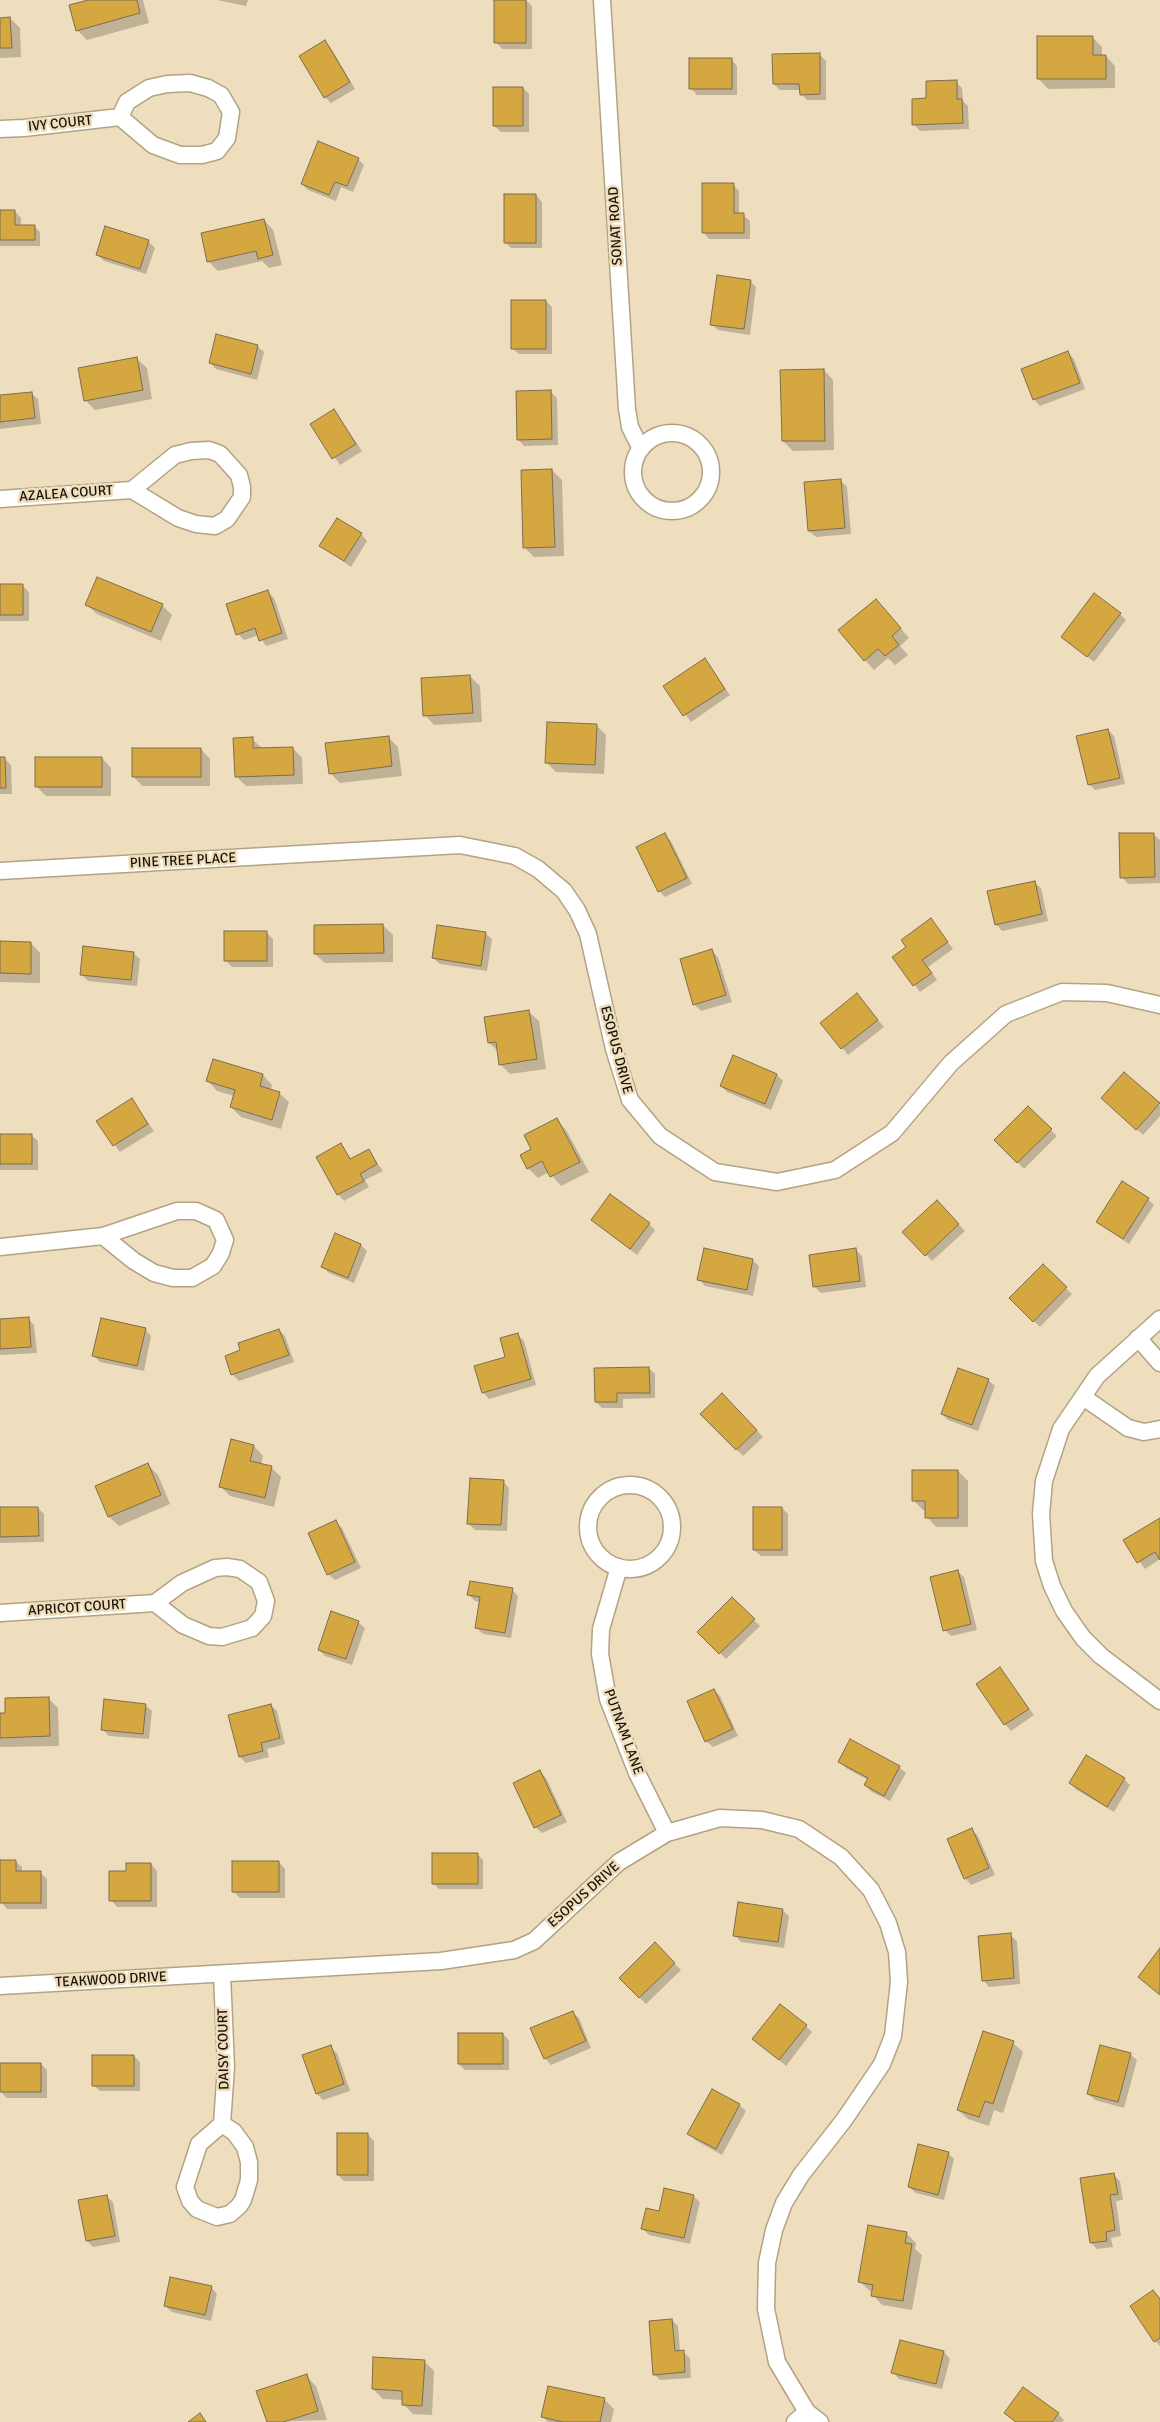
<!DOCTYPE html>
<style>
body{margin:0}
canvas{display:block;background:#efdebd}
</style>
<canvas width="1160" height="2422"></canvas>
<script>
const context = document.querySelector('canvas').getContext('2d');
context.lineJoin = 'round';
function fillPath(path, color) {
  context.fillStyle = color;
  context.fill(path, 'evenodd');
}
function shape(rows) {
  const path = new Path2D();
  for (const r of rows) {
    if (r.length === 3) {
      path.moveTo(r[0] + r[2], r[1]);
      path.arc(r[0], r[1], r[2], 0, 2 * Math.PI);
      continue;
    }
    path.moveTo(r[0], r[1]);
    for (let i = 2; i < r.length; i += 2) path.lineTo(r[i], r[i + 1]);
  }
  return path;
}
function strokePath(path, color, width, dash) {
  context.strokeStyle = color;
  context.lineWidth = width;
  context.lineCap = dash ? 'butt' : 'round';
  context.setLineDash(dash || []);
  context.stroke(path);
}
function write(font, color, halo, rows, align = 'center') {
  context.font = font + ' Signika,sans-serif';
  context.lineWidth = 5;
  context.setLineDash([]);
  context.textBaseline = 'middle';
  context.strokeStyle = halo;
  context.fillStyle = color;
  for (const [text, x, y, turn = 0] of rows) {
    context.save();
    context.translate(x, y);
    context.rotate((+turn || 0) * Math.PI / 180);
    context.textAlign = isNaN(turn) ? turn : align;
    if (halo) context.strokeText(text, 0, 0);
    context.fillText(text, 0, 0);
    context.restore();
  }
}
fillPath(shape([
 [93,0,143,0,149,23,87,40,77,30],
 [217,0,248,0,246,6],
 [496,0,526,0,532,6,532,49,502,49,496,42],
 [10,18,20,28,21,57,0,58,0,19],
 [1092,37,1102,47,1102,56,1106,56,1115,66,1115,88,1048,89,1039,79],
 [325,42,331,48,355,89,331,103,325,97],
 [819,54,826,61,826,100,807,100,801,94,801,90,780,90,774,84],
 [731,59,737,66,737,95,697,95,691,88],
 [956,82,962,88,963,101,968,106,969,129,920,131,914,124,927,100],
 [523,88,529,94,529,132,501,132,494,126],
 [358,159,364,165,353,192,341,187,336,201,308,190,302,184],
 [733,185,739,191,739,215,743,215,750,221,750,239,709,239,703,232],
 [536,195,542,202,542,248,511,248,505,242],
 [0,211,15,211,21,218,21,226,34,226,40,232,40,246,0,246],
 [264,220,273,230,282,265,269,268,262,261,218,271,208,261],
 [148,241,155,248,146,274,104,261,98,255],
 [750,281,756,287,750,335,718,330,711,324],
 [546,301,552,307,552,354,519,354,512,348],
 [257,346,264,352,257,380,216,369,210,363],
 [1068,353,1074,359,1085,389,1040,406,1034,399],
 [137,359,147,368,152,399,95,410,85,400],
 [824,370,833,380,834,450,793,451,783,441],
 [551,392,557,398,558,445,524,446,518,439],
 [31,393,38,399,41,424,0,429,0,397],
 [334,410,362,451,340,465,312,424],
 [552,470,562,480,564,556,534,557,524,547],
 [840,480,847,487,851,534,816,537,809,531],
 [361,534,367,541,351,567,321,546],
 [0,586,23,586,29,592,29,621,0,621],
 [267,592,274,598,288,639,266,646,259,635,244,640,238,634],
 [87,605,162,605,172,615,161,641,97,614],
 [885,610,909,638,900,646,908,655,895,665,888,658,874,670,865,660],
 [1120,614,1126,620,1094,662,1062,637],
 [705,660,730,695,691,722,665,687],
 [470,676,480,686,482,722,434,725,425,715],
 [596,725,606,735,604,774,556,772,546,762],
 [1108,730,1114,736,1125,784,1095,790,1089,784],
 [388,737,398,747,402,776,340,783,330,773],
 [252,739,262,748,293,748,302,758,303,784,246,786,236,776],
 [201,749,210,759,210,786,142,786,133,776],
 [102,758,111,768,111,796,46,796,36,786],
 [0,759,5,759,11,765,12,794,0,794],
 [1153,834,1160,840,1160,883,1128,884,1122,877],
 [665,835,671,841,692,884,665,897,659,891],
 [1034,882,1041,888,1048,921,1002,931,996,924],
 [931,920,953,949,928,967,937,980,920,992,894,957,908,947],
 [383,925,393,935,393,962,325,963,315,954],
 [267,933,273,939,273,967,232,967,226,961],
 [485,933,492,939,487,971,440,964,433,958],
 [0,942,31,943,40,953,40,983,0,982],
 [712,951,718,957,732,1002,701,1011,695,1005,681,960],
 [133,953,140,959,137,986,88,981,81,974],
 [857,995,884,1027,848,1055,822,1023],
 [529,1012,539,1021,546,1069,510,1074,500,1064,499,1052,489,1043,486,1018],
 [733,1057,777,1075,783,1081,771,1110,727,1092,721,1086],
 [213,1061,263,1075,272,1085,271,1090,279,1093,289,1102,281,1129,241,1117,231,1107,234,1096,217,1091,208,1081],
 [1124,1073,1160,1106,1160,1116,1143,1135,1109,1104],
 [132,1100,154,1131,120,1152,98,1121],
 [1028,1108,1057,1136,1024,1169,996,1140],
 [557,1120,566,1130,589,1172,561,1186,549,1172,538,1178,528,1168,533,1149],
 [0,1135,31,1135,38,1141,38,1170,0,1170],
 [341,1145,352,1160,369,1151,383,1171,365,1180,369,1187,344,1201,338,1194],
 [1148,1199,1154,1205,1129,1244,1097,1222],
 [937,1201,965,1231,932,1261,904,1232],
 [592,1220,649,1224,655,1230,637,1255],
 [361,1245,367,1251,354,1283,329,1273,323,1267],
 [855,1249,862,1256,866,1287,821,1293,814,1286],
 [752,1260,759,1266,753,1296,705,1286,699,1279],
 [1043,1266,1072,1294,1040,1327,1011,1298],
 [28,1318,34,1325,37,1353,0,1355,0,1320],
 [145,1329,151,1336,144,1371,100,1362,94,1356],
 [279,1330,285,1336,294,1362,239,1381,233,1375,226,1356,242,1351],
 [518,1335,524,1341,536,1385,489,1399,483,1392,507,1358],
 [649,1368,655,1374,655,1398,623,1399,623,1408,602,1408,596,1402],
 [988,1380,995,1386,978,1431,948,1420,942,1414],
 [722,1394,763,1437,743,1456,702,1414],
 [254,1446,263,1456,261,1465,272,1468,281,1477,274,1507,230,1496,221,1487],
 [148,1465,158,1475,170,1504,119,1526,109,1517,96,1486],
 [958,1471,968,1481,968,1527,936,1527,927,1517,927,1510,923,1510,913,1500],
 [503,1481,509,1488,507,1531,475,1530,468,1523],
 [38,1508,44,1514,44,1542,0,1543,0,1509],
 [782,1508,788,1514,788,1556,761,1556,754,1550],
 [1160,1520,1160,1559,1145,1569,1125,1541],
 [336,1522,342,1528,361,1568,335,1580,328,1574],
 [957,1571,964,1577,977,1630,951,1636,945,1630],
 [512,1590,518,1596,511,1638,483,1634,476,1627,481,1602,475,1601,469,1595],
 [732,1599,760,1626,726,1659,699,1632],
 [358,1622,365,1628,352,1665,325,1656,319,1650],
 [1000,1669,1034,1715,1011,1731,1005,1724],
 [714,1690,720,1696,738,1736,713,1747,706,1741],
 [48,1698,58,1708,59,1746,0,1747,0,1714,6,1714],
 [145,1705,152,1711,149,1739,109,1736,102,1729],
 [270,1705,277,1711,285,1744,267,1749,269,1757,246,1763,240,1757],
 [840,1762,899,1767,906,1773,890,1801,872,1792,865,1785,868,1780,846,1768],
 [540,1772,546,1778,567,1822,542,1833,535,1827],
 [1124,1779,1130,1785,1114,1812,1077,1790,1070,1783],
 [972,1830,978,1836,995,1875,971,1885,965,1878],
 [477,1854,483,1860,483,1889,439,1889,433,1883],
 [15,1861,22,1867,22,1873,41,1873,47,1879,47,1909,7,1909,1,1902],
 [279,1862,285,1869,285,1898,240,1898,234,1892],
 [151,1864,157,1871,157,1907,117,1907,111,1900],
 [782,1910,789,1916,784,1948,741,1942,735,1935],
 [1010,1935,1017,1941,1020,1984,989,1987,983,1980],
 [655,1944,681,1970,646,2004,620,1978],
 [572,2012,579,2018,591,2048,551,2065,545,2058],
 [806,2026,812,2032,786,2066,754,2039],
 [984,2033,1013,2043,1023,2052,1003,2113,994,2110,989,2126,968,2119,958,2110],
 [503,2034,509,2040,509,2070,465,2070,459,2064],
 [330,2047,337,2053,350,2091,323,2100,317,2094],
 [1130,2054,1137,2060,1124,2108,1095,2100,1088,2094],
 [134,2056,140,2062,140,2091,100,2091,93,2085],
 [41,2064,47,2070,47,2098,7,2098,0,2091],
 [739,2105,746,2111,722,2155,695,2140,689,2133],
 [367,2134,374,2141,374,2181,344,2181,338,2175],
 [948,2153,954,2159,944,2200,916,2193,909,2187],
 [1114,2175,1120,2181,1123,2200,1116,2201,1121,2236,1111,2238,1113,2247,1097,2249,1091,2243],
 [106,2196,113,2202,120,2242,93,2247,87,2241],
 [693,2196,700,2202,690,2244,649,2235,642,2228,660,2212],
 [906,2233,916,2243,915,2249,922,2255,912,2310,882,2305,873,2295,873,2292,870,2291,860,2282],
 [211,2287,217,2294,211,2321,172,2312,165,2306],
 [1153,2291,1160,2298,1160,2346,1155,2341],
 [672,2320,678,2326,680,2352,683,2352,690,2358,691,2378,660,2380,654,2374],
 [944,2352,950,2359,942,2389,899,2379,893,2372],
 [424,2361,434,2371,432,2415,413,2414,403,2404,403,2400,383,2399,373,2389],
 [306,2376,316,2386,327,2420,268,2422],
 [604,2399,614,2409,611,2422,548,2422,543,2417],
 [1005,2412,1058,2414,1064,2420,1062,2422,1016,2422]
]), '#0003');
const building = shape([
 [88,0,137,0,140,13,76,31,69,5,88,0],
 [494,0,526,0,526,43,494,43,494,0],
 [10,17,12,48,0,48,0,18,10,17],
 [1037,36,1093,36,1093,55,1106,55,1106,79,1037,79,1037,36],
 [325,40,350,82,324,98,299,56,325,40],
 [820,53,820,94,800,95,799,84,773,84,772,54,820,53],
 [689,58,732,58,732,89,689,89,689,58],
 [957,80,957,99,962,99,963,123,912,125,912,99,926,98,926,81,957,80],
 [493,87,523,87,523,126,493,126,493,87],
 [318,141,359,158,347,186,335,182,329,195,301,184,318,141],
 [702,183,734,183,734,213,744,213,744,233,702,233,702,183],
 [504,194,536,194,536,243,504,243,504,194],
 [0,210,15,210,15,225,35,225,35,240,0,240,0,210],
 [264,219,273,255,258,259,256,251,207,262,201,233,264,219],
 [105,226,149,240,140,269,96,255,105,226],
 [717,275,751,280,744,329,710,325,717,275],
 [511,300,546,300,546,349,511,349,511,300],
 [216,334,258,345,251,374,209,363,216,334],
 [1068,351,1080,383,1033,400,1021,369,1068,351],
 [137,357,143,390,84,401,78,368,137,357],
 [824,369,825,441,782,441,780,370,824,369],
 [551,390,552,439,517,440,516,391,551,390],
 [32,392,35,418,0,422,0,395,32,392],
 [334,409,356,444,332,459,310,424,334,409],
 [552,469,555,547,523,548,521,470,552,469],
 [841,479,845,528,808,531,804,482,841,479],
 [337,518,362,533,344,561,319,546,337,518],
 [97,577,163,604,151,632,85,605,97,577],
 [0,584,23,584,23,615,0,615,0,584],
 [268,590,282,633,259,641,255,628,236,635,226,604,268,590],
 [1094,593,1121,613,1087,657,1061,637,1094,593],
 [876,599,901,628,892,636,899,645,885,656,878,649,864,661,838,630,876,599],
 [705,658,725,689,683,716,663,686,705,658],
 [470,675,473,713,423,716,421,678,470,675],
 [547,722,597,724,595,765,545,763,547,722],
 [1108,729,1120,778,1088,785,1076,736,1108,729],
 [389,736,392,766,329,774,325,743,389,736],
 [253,737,253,748,293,747,294,775,235,777,233,738,253,737],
 [132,748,201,748,201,777,132,777,132,748],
 [0,757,5,757,6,788,0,788,0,757],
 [35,757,102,757,102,787,35,787,35,757],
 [665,833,687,878,658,892,636,847,665,833],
 [1119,833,1154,833,1155,877,1120,878,1119,833],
 [1035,881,1042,914,995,925,987,891,1035,881],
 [931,918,948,942,922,960,932,973,913,986,892,957,906,947,901,940,931,918],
 [383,924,384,953,314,954,314,925,383,924],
 [437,925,486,932,481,966,432,958,437,925],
 [224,931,267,931,267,961,224,961,224,931],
 [0,941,31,942,31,974,0,973,0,941],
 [83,946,134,952,131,980,80,975,83,946],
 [712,949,726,995,693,1005,680,959,712,949],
 [857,993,878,1020,841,1049,820,1023,857,993],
 [529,1010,537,1059,499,1065,496,1042,488,1043,484,1017,529,1010],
 [733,1055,777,1074,765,1104,720,1086,733,1055],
 [213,1059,263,1074,260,1086,280,1092,272,1120,230,1107,235,1090,206,1081,213,1059],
 [1124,1072,1160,1103,1136,1130,1101,1098,1124,1072],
 [132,1098,148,1124,113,1146,96,1121,132,1098],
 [1028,1106,1052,1129,1017,1163,994,1140,1028,1106],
 [557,1118,580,1162,550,1177,542,1161,527,1169,520,1155,531,1149,524,1135,557,1118],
 [0,1134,32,1134,32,1164,0,1164,0,1134],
 [341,1143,350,1159,369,1149,377,1164,360,1174,364,1181,337,1195,316,1157,341,1143],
 [1122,1181,1149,1198,1123,1239,1096,1222,1122,1181],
 [610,1194,650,1223,630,1249,591,1220,610,1194],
 [937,1200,959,1224,925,1256,902,1232,937,1200],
 [335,1233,361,1244,348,1278,321,1267,335,1233],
 [704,1248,753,1259,747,1290,697,1280,704,1248],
 [856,1248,860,1281,813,1287,809,1255,856,1248],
 [1043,1264,1067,1287,1033,1322,1009,1298,1043,1264],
 [29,1317,31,1347,0,1349,0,1319,29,1317],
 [101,1318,146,1328,137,1366,92,1356,101,1318],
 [279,1329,289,1355,231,1375,225,1356,240,1350,238,1343,279,1329],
 [518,1333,531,1379,482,1393,474,1366,505,1357,500,1338,518,1333],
 [649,1367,650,1393,617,1393,617,1402,595,1402,594,1368,649,1367],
 [958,1368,989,1379,972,1425,941,1414,958,1368],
 [722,1393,757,1430,736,1450,700,1414,722,1393],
 [231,1439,254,1445,250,1461,272,1466,265,1498,219,1487,231,1439],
 [148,1463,161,1495,108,1517,95,1486,148,1463],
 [912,1470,958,1470,958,1518,925,1518,925,1501,912,1501,912,1470],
 [470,1478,504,1480,501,1525,467,1524,470,1478],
 [0,1507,38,1507,39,1536,0,1537,0,1507],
 [753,1507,782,1507,782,1550,753,1550,753,1507],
 [1160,1518,1160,1560,1155,1552,1137,1563,1123,1540,1160,1518],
 [336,1520,355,1562,327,1575,308,1533,336,1520],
 [958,1570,971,1624,943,1631,930,1577,958,1570],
 [470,1581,513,1588,505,1633,475,1628,480,1597,467,1595,470,1581],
 [732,1597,755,1619,719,1654,697,1632,732,1597],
 [331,1611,359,1621,346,1659,318,1650,331,1611],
 [1000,1667,1029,1709,1004,1725,976,1684,1000,1667],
 [714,1689,733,1729,705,1742,687,1701,714,1689],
 [49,1697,50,1736,0,1738,0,1713,5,1713,5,1698,49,1697],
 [104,1699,146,1704,143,1734,101,1730,104,1699],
 [271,1704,280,1738,261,1743,263,1751,239,1757,228,1715,271,1704],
 [850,1739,900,1766,884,1796,864,1785,868,1778,838,1762,850,1739],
 [1086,1755,1125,1778,1107,1807,1069,1783,1086,1755],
 [540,1770,561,1815,534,1828,513,1783,540,1770],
 [972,1828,989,1868,964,1879,947,1839,972,1828],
 [432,1853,478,1853,478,1884,432,1884,432,1853],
 [0,1860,16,1860,16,1871,41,1871,41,1903,0,1903,0,1860],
 [232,1861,279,1861,279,1892,232,1892,232,1861],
 [126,1863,151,1863,151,1901,109,1901,109,1871,126,1871,126,1863],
 [738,1902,783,1909,778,1942,733,1936,738,1902],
 [1011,1933,1014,1978,982,1981,978,1936,1011,1933],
 [655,1942,675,1963,639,1998,619,1978,655,1942],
 [1160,1948,1160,1995,1138,1977,1160,1948],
 [780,2004,807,2025,779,2060,752,2039,780,2004],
 [573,2011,586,2041,544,2059,530,2028,573,2011],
 [983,2031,1014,2041,993,2104,985,2101,979,2117,957,2110,983,2031],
 [458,2033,503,2033,503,2064,458,2064,458,2033],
 [331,2045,344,2084,316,2094,302,2055,331,2045],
 [1100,2045,1131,2053,1118,2102,1087,2094,1100,2045],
 [92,2055,134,2055,134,2086,92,2086,92,2055],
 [0,2063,41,2063,41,2092,0,2092,0,2063],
 [712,2089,740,2104,716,2149,687,2134,712,2089],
 [337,2133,368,2133,368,2175,337,2175,337,2133],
 [918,2144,949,2152,938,2195,908,2187,918,2144],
 [1114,2173,1118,2194,1110,2195,1115,2230,1106,2232,1107,2241,1090,2243,1080,2178,1114,2173],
 [664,2188,694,2195,684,2238,641,2229,646,2208,659,2211,664,2188],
 [107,2195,115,2236,86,2241,78,2200,107,2195],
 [868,2225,907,2232,905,2243,912,2244,903,2301,871,2296,873,2285,858,2282,868,2225],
 [170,2277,212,2286,205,2315,164,2306,170,2277],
 [1153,2290,1160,2299,1160,2338,1154,2342,1130,2306,1153,2290],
 [672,2319,675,2351,684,2350,685,2372,653,2375,649,2321,672,2319],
 [900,2340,944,2351,936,2384,891,2373,900,2340],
 [373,2357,425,2360,422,2406,402,2405,402,2391,372,2389,373,2357],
 [307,2374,318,2411,283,2422,267,2422,256,2391,307,2374],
 [548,2386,605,2398,600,2422,563,2422,541,2417,548,2386],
 [1023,2387,1059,2413,1052,2422,1016,2422,1004,2413,1023,2387],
 [200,2413,206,2422,188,2422,200,2413]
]);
fillPath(building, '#d5a741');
strokePath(building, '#7d6d4f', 1);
const minor = shape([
 [602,0,627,409,630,427,641,449],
 [190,83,208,88,221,95,231,112,227,138,217,151,202,155,180,155,153,145,120,117,127,102,149,88,167,84,190,83],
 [0,129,24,128,120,117],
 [672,472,39],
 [209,450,220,454,239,475,242,487,242,497,227,519,215,526,196,524,178,518,132,490,175,455,191,451,209,450],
 [0,499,132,490],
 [0,871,460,845,515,856,538,869,564,891,577,910,588,934,614,1049,630,1100,660,1136,715,1172,777,1182,835,1170,892,1133,951,1063,1006,1014,1062,992,1107,993,1160,1005],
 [177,1211,196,1211,216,1220,225,1240,221,1253,213,1266,192,1278,173,1278,154,1273,134,1261,103,1236,177,1211],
 [0,1247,103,1236],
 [1160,1319,1097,1376,1061,1429,1044,1481,1041,1514,1044,1561,1052,1586,1064,1611,1083,1638,1101,1656,1160,1701],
 [1138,1338,1160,1363],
 [1083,1397,1128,1428,1144,1432,1160,1429],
 [630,1527,42],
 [227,1567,240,1569,259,1582,266,1601,263,1616,252,1628,222,1637,209,1636,183,1625,155,1603,182,1583,215,1568,227,1567],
 [619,1567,601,1629,600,1654,608,1699,637,1773,667,1833],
 [0,1613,155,1603],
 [222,1974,226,2067,222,2124],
 [0,1986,441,1961,514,1950,534,1941,619,1862,667,1833,720,1818,762,1820,799,1829,841,1857,871,1890,888,1923,897,1952,899,1982,893,2036,882,2064,844,2120,801,2175,784,2203,774,2230,767,2263,766,2309,777,2362,807,2412,820,2422],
 [222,2124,234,2132,245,2147,249,2162,249,2180,243,2200,239,2206,230,2214,217,2217,197,2209,190,2201,185,2187,199,2144,222,2124],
 [795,2422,807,2412]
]);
strokePath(minor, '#b3a383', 19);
strokePath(minor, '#fff', 16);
write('14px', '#1a1408', '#efdebd', [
 ["IVY COURT",60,124,-6],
 ["SONAT ROAD",616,226,-93],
 ["AZALEA COURT",66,494,-4],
 ["PINE TREE PLACE",183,861,-3],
 ["ESOPUS DRIVE",616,1050,75],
 ["APRICOT COURT",77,1608,-4],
 ["PUTNAM LANE",623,1732,70],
 ["ESOPUS DRIVE",584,1895,-42],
 ["TEAKWOOD DRIVE",111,1980,-3],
 ["DAISY COURT",224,2049,-91]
]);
</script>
